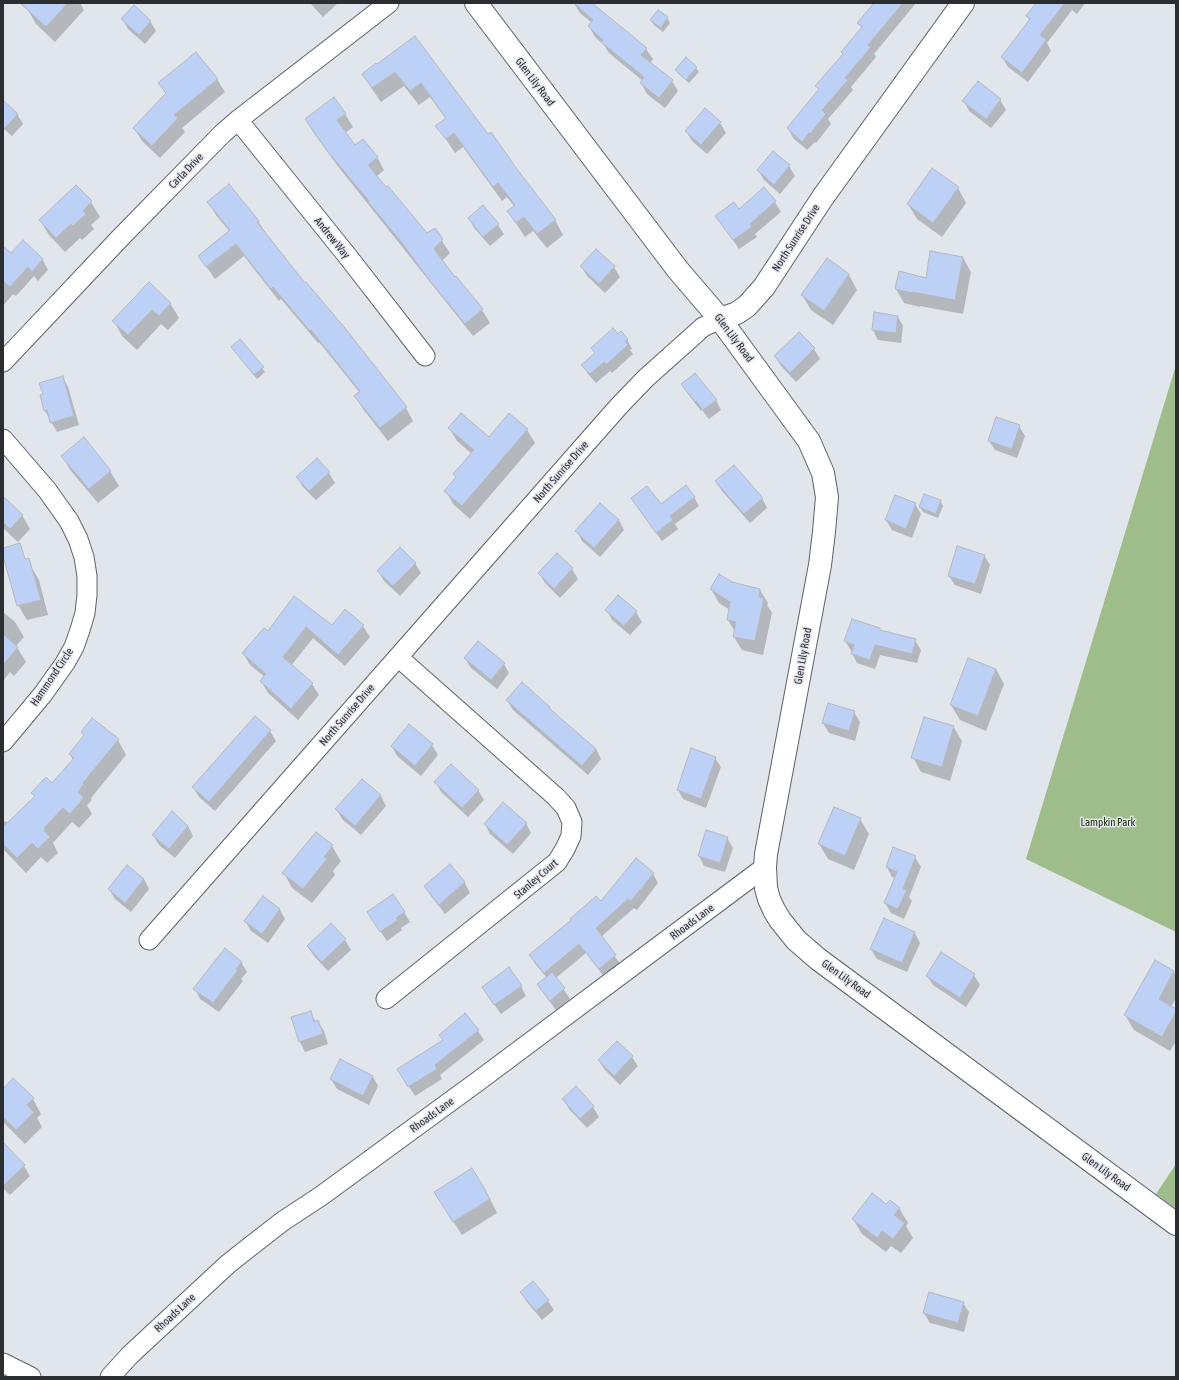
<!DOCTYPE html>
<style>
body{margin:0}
#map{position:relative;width:1179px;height:1380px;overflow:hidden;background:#e1e5ec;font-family:"Asap Condensed",sans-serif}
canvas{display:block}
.frame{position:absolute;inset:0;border:4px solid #2c2d30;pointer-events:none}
</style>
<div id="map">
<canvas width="1179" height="1380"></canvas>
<div class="frame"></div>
</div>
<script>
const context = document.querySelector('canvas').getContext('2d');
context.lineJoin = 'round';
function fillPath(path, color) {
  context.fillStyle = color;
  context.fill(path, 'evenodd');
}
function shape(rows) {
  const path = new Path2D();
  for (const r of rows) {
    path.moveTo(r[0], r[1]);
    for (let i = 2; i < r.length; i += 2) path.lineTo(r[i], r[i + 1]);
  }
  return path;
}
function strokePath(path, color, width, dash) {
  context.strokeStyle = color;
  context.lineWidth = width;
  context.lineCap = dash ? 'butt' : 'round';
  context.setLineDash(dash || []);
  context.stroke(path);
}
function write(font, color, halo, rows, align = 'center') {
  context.font = font + ' "Asap Condensed",sans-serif';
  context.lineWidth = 3;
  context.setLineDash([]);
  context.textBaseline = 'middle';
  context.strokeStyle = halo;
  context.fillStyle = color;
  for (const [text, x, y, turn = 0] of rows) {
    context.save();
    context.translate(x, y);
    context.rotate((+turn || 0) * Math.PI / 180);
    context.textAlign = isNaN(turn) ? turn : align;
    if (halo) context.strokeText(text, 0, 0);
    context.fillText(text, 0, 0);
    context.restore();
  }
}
fillPath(shape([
 [1176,365,1176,932,1026,859],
 [1176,1164,1176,1209,1156,1194]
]), '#9fbd8b');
fillPath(shape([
 [34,3,80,3,84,10,55,42,36,24,28,10],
 [310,3,338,3,323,17],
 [574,3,591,3,646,49,653,59,650,63,672,81,678,91,665,108,647,94,641,83,643,81,609,53,604,45,595,37,589,26,592,23,580,13],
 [876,3,916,3,874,54,876,57,851,87,853,90,828,119,831,124,816,143,815,142,807,150,793,138,788,128,819,90,817,86,843,55,842,52,862,28,859,23],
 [1037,3,1085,3,1077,14,1072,10,1047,43,1051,51,1028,82,1008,67,1002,57,1030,21,1027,16],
 [667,18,670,23,663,32,654,25,651,20],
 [123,20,150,21,156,31,145,44,128,29],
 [415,37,487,136,555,220,563,235,547,248,533,231,525,237,508,211,514,206,507,197,502,201,463,147,455,153,437,126,446,119,430,97,419,105,404,86,381,102,372,89,363,74,377,66],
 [686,59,696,68,699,72,689,83,679,74,676,70],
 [217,79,225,92,182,128,185,132,160,158,142,141,134,128,166,95,160,84],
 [1000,100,1006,110,991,128,969,111,964,101],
 [3,102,17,114,23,124,12,136,3,128],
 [345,114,353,127,345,133,355,146,377,157,384,170,376,177,427,235,434,229,450,253,442,261,455,279,456,278,482,310,490,323,473,336,337,165,313,132,306,119],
 [720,123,726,133,707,154,692,141,686,131],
 [773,152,789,166,795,176,780,194,764,180,758,170],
 [76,186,91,202,100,217,91,225,94,229,82,240,80,238,65,252,49,235,40,220],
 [958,188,966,203,942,237,917,219,908,204],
 [763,189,775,202,781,212,755,234,757,237,739,249,717,216,739,210],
 [209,203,258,221,266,234,305,284,406,408,413,421,388,441,363,409,355,396,360,393,319,342,318,343,281,299,279,301,244,256,215,279,199,256,230,232,216,215],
 [483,206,498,225,504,234,490,246,474,228,469,218],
 [23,242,43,260,48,270,38,281,34,276,16,296,13,294,3,306,3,251,11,255],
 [596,250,614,267,620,277,605,293,587,276,581,266],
 [963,258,971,272,963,314,920,306,920,307,904,303,896,289,926,279],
 [827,260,849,275,857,290,833,325,811,310,802,295],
 [170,303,179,318,168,330,161,324,137,350,122,336,114,321],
 [898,317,903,326,901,343,878,340,873,330],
 [799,333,814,349,820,359,796,382,781,366,775,356],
 [618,335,627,339,632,349,630,350,633,354,612,373,610,371,596,383,588,374,583,365],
 [240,341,265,372,257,379,235,351],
 [63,378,68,387,79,425,57,432,45,411,41,396,44,395],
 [682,385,716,400,721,410,709,419,702,410,701,411,688,394],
 [510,415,527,430,535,443,470,519,453,504,446,491,456,478,454,475,472,454,457,441,449,428,489,438],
 [1019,426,1025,436,1017,458,995,450,989,441],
 [62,456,110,471,119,486,98,503,71,471],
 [317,459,329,473,335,483,316,500,303,487,297,477],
 [716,482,762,498,767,508,750,523,722,491],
 [3,497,22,515,30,529,18,542,3,528],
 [694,497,699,506,675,524,678,529,662,541,637,507,661,506],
 [940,501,943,506,938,518,923,512,920,507],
 [915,504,921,514,912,538,892,530,886,520],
 [619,520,624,530,600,557,582,541,577,531],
 [557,554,572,569,578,579,560,598,545,583,539,573],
 [984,555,990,565,981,594,955,585,949,576],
 [415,563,421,573,400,596,384,581,378,571],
 [30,565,39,580,48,615,27,620,18,605],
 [732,583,760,590,768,603,767,605,772,613,763,655,742,650,734,637,735,632,728,620,730,610,719,603,711,589],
 [294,597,332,627,363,626,370,637,345,666,313,638,291,666,312,684,319,695,298,720,268,693,261,681,265,677,250,665,243,653,268,632],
 [607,610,636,612,642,622,630,635,612,620],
 [3,612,15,622,24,637,16,646,26,662,14,676,10,672,3,681],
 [880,629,881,632,915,640,921,650,917,663,880,655,875,669,857,663,852,653,852,652,845,641],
 [465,658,504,664,509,673,497,689,471,668],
 [996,669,1004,684,986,731,960,720,951,705],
 [507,700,549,707,552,712,596,749,601,759,588,775,513,710],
 [854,712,860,722,855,741,829,733,823,723],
 [255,717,270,731,276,741,215,811,199,797,193,787],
 [409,726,432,745,438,755,421,776,397,756,392,746],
 [953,726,962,741,950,781,921,772,913,757],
 [82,732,118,740,126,755,91,798,92,800,87,805,92,814,79,828,72,822,53,843,58,853,47,863,41,857,26,873,3,849,3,823,5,821,8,823,35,797,33,793,52,784,73,760,70,754,85,737],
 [715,758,721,767,706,808,683,799,678,790],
 [362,780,381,796,386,806,361,835,342,819,337,810],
 [436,783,478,790,484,800,468,817,441,792],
 [860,819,869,834,854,870,828,859,819,844],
 [526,823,531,833,513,854,490,834,485,824],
 [188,826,193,836,175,858,159,845,153,835],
 [727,838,733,848,725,872,704,866,699,856],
 [332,846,341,861,333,871,335,875,312,903,292,888,284,873],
 [915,857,921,867,909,897,912,901,904,919,891,913,885,903,896,878,892,877,887,867],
 [127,866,144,879,149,889,131,912,115,899,109,889],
 [450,866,465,883,470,893,445,914,431,896,425,886],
 [653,874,658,883,637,910,634,908,601,937,621,965,605,978,586,953,556,978,570,999,556,1010,544,994,538,985,547,978,536,965,530,955,572,920],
 [263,897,280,910,285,919,268,943,251,931,245,921],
 [404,912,410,922,401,928,402,930,387,941,368,913],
 [331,925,345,940,351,950,328,971,314,956,308,947],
 [915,933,920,943,907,972,877,959,871,949],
 [941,953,974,975,980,985,966,1007,933,985,927,976],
 [241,962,247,972,241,979,243,981,219,1012,200,999,195,989],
 [1155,962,1174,972,1176,976,1176,998,1171,1007,1176,1010,1176,1041,1170,1051,1134,1030,1125,1015],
 [521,986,526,996,501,1014,489,997],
 [310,1012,316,1022,318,1022,324,1031,328,1044,305,1052,300,1042,292,1018],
 [478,1031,484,1040,440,1075,442,1079,415,1096,404,1079,444,1041],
 [632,1057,638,1066,620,1085,605,1070,599,1061],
 [373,1077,378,1086,369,1105,337,1089,331,1079],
 [575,1088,593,1107,599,1117,587,1128,569,1109,563,1099],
 [3,1090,33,1099,41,1114,37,1118,42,1127,25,1144,3,1122],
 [4,1145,24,1166,30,1176,10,1195,3,1188,3,1146],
 [472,1170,486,1191,497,1213,462,1235,435,1193],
 [886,1206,899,1208,908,1223,906,1226,913,1238,901,1253,891,1246,886,1252,862,1234,853,1219],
 [521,1292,548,1301,554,1310,542,1320,527,1302],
 [963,1303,969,1312,964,1332,930,1323,924,1313]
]), '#0003');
const building = shape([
 [20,3,68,3,46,27,20,3],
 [574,3,592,3,647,48,641,55,673,80,659,98,640,83,644,77,601,42,603,40,588,26,593,20,574,3],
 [874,3,903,3,868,45,871,47,845,78,848,80,822,110,826,114,810,134,809,133,802,142,787,128,819,89,815,86,843,54,841,52,862,27,857,23,874,3],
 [1036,3,1065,3,1040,35,1046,40,1022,73,1001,57,1030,19,1026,16,1036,3],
 [134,5,151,21,139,35,121,19,134,5],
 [658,10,668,17,661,28,650,20,658,10],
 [415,36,488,134,491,132,517,169,556,220,537,234,524,217,516,223,507,211,515,205,498,183,493,187,454,133,446,139,435,126,446,118,421,83,410,91,395,72,372,88,362,74,376,63,377,64,415,36],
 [196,52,218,79,174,115,178,118,152,146,133,128,166,93,158,83,196,52],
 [686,57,697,67,686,80,675,70,686,57],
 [978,81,1001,99,986,119,962,101,978,81],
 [334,97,346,114,337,120,355,145,363,139,378,157,368,165,386,187,388,186,427,233,435,228,443,239,434,249,455,277,456,276,483,309,465,324,430,281,399,239,368,202,369,201,328,152,305,119,334,97],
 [3,100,18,114,3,130,3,100],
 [705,108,721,122,701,145,685,131,705,108],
 [773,151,790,165,774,185,757,170,773,151],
 [932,168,959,187,933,223,907,204,932,168],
 [229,184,259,221,257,222,305,283,306,282,345,328,407,407,380,428,354,396,360,391,311,330,310,331,273,287,271,289,236,244,206,267,198,256,230,230,207,202,229,184],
 [76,185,92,201,83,211,86,214,73,226,71,224,56,238,39,220,76,185],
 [764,187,776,201,750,224,752,227,733,240,715,216,734,202,739,209,764,187],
 [483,205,499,224,483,237,468,218,483,205],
 [23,240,43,259,32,272,28,267,10,287,3,281,3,246,11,253,23,240],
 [596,249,615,266,599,284,580,266,596,249],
 [930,251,963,257,955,300,912,292,912,293,895,289,899,271,926,278,930,251],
 [827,258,849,274,824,311,801,295,827,258],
 [149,282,171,303,159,316,152,310,128,335,112,321,149,282],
 [874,312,898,316,896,333,872,330,874,312],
 [613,328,618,334,621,331,628,339,625,341,628,345,606,365,604,362,590,374,581,365,595,353,591,348,613,328],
 [799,332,815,348,790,373,774,356,799,332],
 [240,339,264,367,254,375,231,347,240,339],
 [695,373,717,400,703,410,696,401,695,402,681,384,695,373],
 [63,376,74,416,50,423,47,410,44,411,40,395,43,394,39,383,63,376],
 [461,413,489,437,509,413,528,429,462,506,444,491,456,477,453,474,474,450,448,428,461,413],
 [996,417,1020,425,1012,449,988,441,996,417],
 [84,437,111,471,89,489,61,456,84,437],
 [317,458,330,472,309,491,296,477,317,458],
 [734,465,763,498,744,514,715,481,734,465],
 [686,485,695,497,670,516,673,520,656,533,631,498,647,486,661,504,686,485],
 [924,494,941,500,936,514,919,507,924,494],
 [895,495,916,503,906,529,885,520,895,495],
 [3,496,23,515,10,529,3,522,3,496],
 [600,503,619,520,594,548,575,531,600,503],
 [20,543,25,559,29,558,41,600,17,606,3,556,3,548,20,543],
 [957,546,985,555,975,584,948,576,957,546],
 [400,547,416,563,393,586,377,571,400,547],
 [557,553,573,568,554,589,538,573,557,553],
 [719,574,732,582,760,589,759,597,764,598,755,641,733,637,736,622,727,620,730,602,710,589,719,574],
 [618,595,637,611,624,626,605,610,618,595],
 [294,596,332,625,345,609,364,625,338,655,306,627,283,657,313,683,291,709,260,681,266,674,242,653,264,628,268,631,294,596],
 [852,619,880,628,880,630,916,639,912,654,875,645,870,660,851,654,854,645,844,641,852,619],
 [3,634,18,647,3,665,3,634],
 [478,641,505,663,491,680,464,658,478,641],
 [968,658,996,669,978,716,950,705,968,658],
 [522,682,550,707,549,708,596,749,582,766,506,700,522,682],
 [828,703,855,711,849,731,822,723,828,703],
 [255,716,271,730,209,802,192,787,255,716],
 [924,717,954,726,942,767,911,758,924,717],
 [92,718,119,739,83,783,84,784,78,792,84,798,70,814,63,808,44,828,46,829,44,831,50,837,38,849,32,843,17,858,3,844,3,827,35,796,31,793,46,777,52,783,74,758,69,754,84,735,81,732,92,718],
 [409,724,433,744,415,766,391,746,409,724],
 [691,748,716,757,701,799,677,790,691,748],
 [451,764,479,790,462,808,434,782,451,764],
 [362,779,381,795,355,826,335,809,362,779],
 [503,802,527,823,507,845,484,824,503,802],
 [834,807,861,818,845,856,818,844,834,807],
 [172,811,188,826,169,849,152,835,172,811],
 [706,830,728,837,720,863,698,856,706,830],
 [316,832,333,845,324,857,327,859,303,889,282,873,316,832],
 [893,847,916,856,903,889,907,890,898,909,884,903,897,872,886,867,893,847],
 [636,858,654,873,631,901,628,899,596,928,616,955,599,969,579,944,544,973,529,955,571,920,570,919,596,896,601,901,636,858],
 [450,864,465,882,439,905,424,886,450,864],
 [127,865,144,879,125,903,108,889,127,865],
 [393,894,405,912,396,918,398,920,380,932,367,912,393,894],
 [263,896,280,909,262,934,244,921,263,896],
 [884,918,915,932,902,963,870,949,884,918],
 [331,923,346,939,322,962,307,946,331,923],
 [225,948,242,962,236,969,238,970,213,1003,193,989,225,948],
 [941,952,975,974,960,998,926,976,941,952],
 [1155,960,1174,971,1159,999,1176,1009,1176,1012,1162,1037,1124,1015,1155,960],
 [509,967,522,986,494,1005,482,987,509,967],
 [552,972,565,988,550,1001,537,984,552,972],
 [311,1011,314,1022,318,1020,323,1034,299,1042,291,1017,311,1011],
 [465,1013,479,1030,435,1065,437,1069,408,1087,397,1069,443,1040,439,1035,465,1013],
 [617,1041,633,1056,614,1076,598,1060,617,1041],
 [340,1059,373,1076,363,1096,330,1079,340,1059],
 [13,1078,34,1098,27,1105,34,1112,16,1130,3,1117,3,1089,13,1078],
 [576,1086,594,1106,580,1119,562,1099,576,1086],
 [3,1142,25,1165,3,1186,3,1142],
 [472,1168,486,1191,485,1191,490,1199,453,1222,434,1192,472,1168],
 [872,1193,886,1204,890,1200,900,1208,894,1215,905,1223,893,1239,882,1231,877,1238,852,1219,872,1193],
 [533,1281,549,1300,536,1311,520,1292,533,1281],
 [929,1292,964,1302,958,1323,923,1313,929,1292]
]);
fillPath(building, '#bdd1f6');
strokePath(building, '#b4b8bf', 1);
const minor = shape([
 [238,120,349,258,425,356],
 [3,362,122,236,223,133,238,120,389,3],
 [3,439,47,490,69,521,78,539,84,557,87,576,87,595,85,613,80,630,74,647,65,663,43,694,3,742],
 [149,940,619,406,646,378,703,327,720,319],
 [386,999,557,862,565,849,571,836,572,822,566,808,556,797,398,657],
 [3,1363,31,1377],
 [110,1377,130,1355,228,1264,247,1249,283,1221,321,1196,477,1082,765,867]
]);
const tertiary = shape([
 [476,3,678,270,720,319,809,441,823,473,827,497,824,532,820,565,766,854,765,867,766,888,769,899,774,910,780,920,796,940,818,959,1176,1224],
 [720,319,737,313,747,306,764,287,823,197,963,3]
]);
strokePath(minor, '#5f6369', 21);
strokePath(tertiary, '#5f6369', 24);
strokePath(minor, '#fff', 19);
strokePath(tertiary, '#fff', 22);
write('11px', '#2c2d30', '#e1e5ec', [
 ["Glen Lily Road",535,82,53],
 ["Carla Drive",186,171,-46],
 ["Andrew Way",332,238,51],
 ["North Sunrise Drive",796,238,-57],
 ["Glen Lily Road",734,338,53],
 ["North Sunrise Drive",561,472,-49],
 ["Glen Lily Road",803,656,-80],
 ["Hammond Circle",52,677,-56],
 ["North Sunrise Drive",347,715,-49],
 ["Stanley Court",536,879,-41],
 ["Rhoads Lane",692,922,-37],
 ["Glen Lily Road",846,979,36],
 ["Rhoads Lane",432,1115,-36],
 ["Glen Lily Road",1106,1172,36],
 ["Rhoads Lane",175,1313,-43]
]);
write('11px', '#1b3206', '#e1e5ec', [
 ["Lampkin Park",1108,823]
]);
</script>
